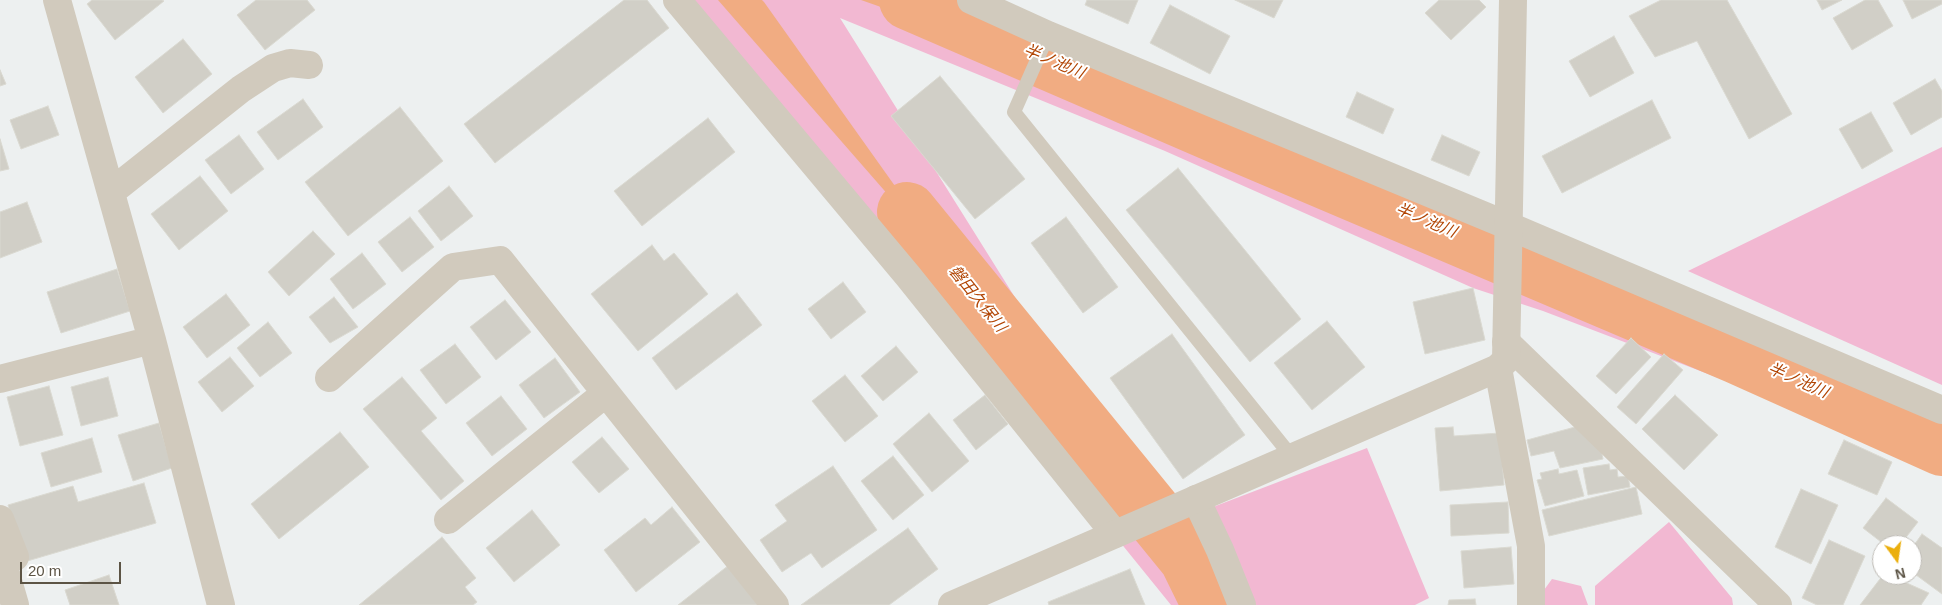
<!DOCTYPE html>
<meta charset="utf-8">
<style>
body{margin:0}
#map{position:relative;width:1942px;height:605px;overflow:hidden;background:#edf0f0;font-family:Helvetica,sans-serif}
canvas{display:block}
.north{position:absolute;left:1872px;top:535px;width:50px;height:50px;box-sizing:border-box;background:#fff;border:1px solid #bebbb5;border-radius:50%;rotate:166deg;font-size:14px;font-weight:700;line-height:20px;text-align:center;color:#5c5445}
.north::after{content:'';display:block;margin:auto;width:18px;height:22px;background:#ebaf0d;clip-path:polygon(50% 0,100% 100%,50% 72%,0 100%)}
.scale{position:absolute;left:20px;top:562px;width:101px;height:22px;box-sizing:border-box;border:2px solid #5c5445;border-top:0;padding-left:6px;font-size:15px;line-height:18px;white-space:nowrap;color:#5c5445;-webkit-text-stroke:4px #fff;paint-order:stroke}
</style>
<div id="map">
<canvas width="1942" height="605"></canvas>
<div class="north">N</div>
<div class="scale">20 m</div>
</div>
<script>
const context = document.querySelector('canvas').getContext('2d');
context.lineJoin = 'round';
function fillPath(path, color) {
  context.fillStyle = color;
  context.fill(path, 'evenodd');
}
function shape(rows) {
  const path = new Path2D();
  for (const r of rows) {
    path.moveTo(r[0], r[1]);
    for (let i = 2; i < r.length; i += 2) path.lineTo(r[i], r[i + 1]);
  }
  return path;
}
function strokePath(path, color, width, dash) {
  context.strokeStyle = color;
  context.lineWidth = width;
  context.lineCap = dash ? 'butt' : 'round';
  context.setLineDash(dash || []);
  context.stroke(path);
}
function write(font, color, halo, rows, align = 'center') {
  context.font = font + ' Helvetica,"Noto Sans JP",sans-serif';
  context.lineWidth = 4;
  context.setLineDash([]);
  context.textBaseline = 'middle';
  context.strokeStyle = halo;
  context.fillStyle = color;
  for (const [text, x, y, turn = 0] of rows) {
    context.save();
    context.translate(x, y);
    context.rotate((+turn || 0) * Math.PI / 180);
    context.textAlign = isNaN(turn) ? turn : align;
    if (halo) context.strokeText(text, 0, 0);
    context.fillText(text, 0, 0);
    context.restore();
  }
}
fillPath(shape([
 [681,0,971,0,1942,412,1942,470,1834,422,1543,311,1473,288,1165,151,840,18,1016,299,1188,525,1238,605,1171,605],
 [1942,147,1942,385,1688,271],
 [1367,448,1429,598,1415,605,1248,605,1213,507],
 [1669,522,1732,598,1733,605,1595,605,1595,586],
 [1552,579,1581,586,1588,605,1544,605,1544,590]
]), '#f2b8d2');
fillPath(shape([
 [718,0,762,0,764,2,959,276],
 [861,0,906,0,1003,50]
]), '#f1ac82');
strokePath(shape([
 [909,0,1233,140,1737,354,1942,446],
 [907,212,1189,558,1212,605]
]), '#f1ac82', 60);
const building = shape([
 [92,0,162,0,164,1,115,40,87,4,92,0],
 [256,0,307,0,315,10,265,50,237,15,256,0],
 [624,0,647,0,669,28,495,163,464,124,624,0],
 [1087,0,1138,0,1128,24,1085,5,1087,0],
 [1235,0,1283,0,1274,18,1235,0],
 [1439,0,1479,0,1486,7,1451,40,1425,13,1439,0],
 [1661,0,1727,0,1792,114,1749,139,1697,41,1655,57,1629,16,1661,0],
 [1817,0,1842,0,1822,10,1817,0],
 [1865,0,1878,0,1893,26,1852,50,1833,18,1865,0],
 [1903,0,1942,0,1942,4,1912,19,1903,0],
 [1170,5,1230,36,1210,74,1150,43,1170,5],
 [1614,36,1634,73,1590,97,1569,61,1614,36],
 [183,39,212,74,163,113,135,77,183,39],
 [0,70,6,84,0,86,0,70],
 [940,76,1025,179,975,219,891,116,940,76],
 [1935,79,1942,91,1942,117,1911,135,1893,103,1935,79],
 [1357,92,1394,109,1383,134,1346,117,1357,92],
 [303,99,323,127,278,160,257,132,303,99],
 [1652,100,1671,138,1562,193,1542,156,1652,100],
 [48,106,59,135,21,149,10,120,48,106],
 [400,107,443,161,348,236,305,182,400,107],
 [1871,112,1893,151,1862,169,1839,129,1871,112],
 [708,118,735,152,642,226,614,191,708,118],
 [239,135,264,169,231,194,205,160,239,135],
 [1442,135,1480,152,1469,176,1431,160,1442,135],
 [0,139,9,169,0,171,0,139],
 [1178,168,1301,319,1250,362,1126,210,1178,168],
 [200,176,228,211,179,250,151,214,200,176],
 [449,186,473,216,441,241,418,211,449,186],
 [27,202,42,242,0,258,0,212,27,202],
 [410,217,434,247,402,272,378,242,410,217],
 [1066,217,1118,287,1083,313,1031,243,1066,217],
 [313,231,335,254,289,296,268,272,313,231],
 [652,245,664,261,674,253,708,294,638,351,591,294,652,245],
 [362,253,386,284,353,309,330,279,362,253],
 [117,269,130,311,61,333,47,292,117,269],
 [843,282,866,312,831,339,808,309,843,282],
 [1473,288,1485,340,1425,354,1413,302,1473,288],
 [737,293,762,325,676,390,652,358,737,293],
 [226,294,250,325,207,358,183,327,226,294],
 [334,297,358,327,330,343,309,317,334,297],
 [505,300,531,332,496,360,470,327,505,300],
 [1327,321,1365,367,1312,410,1274,363,1327,321],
 [268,322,292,353,260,377,237,348,268,322],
 [1172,334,1245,435,1183,479,1110,378,1172,334],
 [1631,338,1651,357,1616,394,1596,376,1631,338],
 [455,344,481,377,446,404,420,370,455,344],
 [896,346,918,372,883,401,861,376,896,346],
 [1664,354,1683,370,1636,424,1617,407,1664,354],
 [230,357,254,386,222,412,198,382,230,357],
 [555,358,580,392,544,418,519,385,555,358],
 [845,375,878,416,845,442,812,401,845,375],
 [108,377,118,416,81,426,71,387,108,377],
 [402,377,437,418,421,431,464,481,441,500,363,409,402,377],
 [49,386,63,435,20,446,7,397,49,386],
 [985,395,1008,424,976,450,953,420,985,395],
 [1675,395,1718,435,1684,470,1642,429,1675,395],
 [501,396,527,429,492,456,466,423,501,396],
 [929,413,969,461,932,492,893,444,929,413],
 [159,423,172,468,133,481,118,435,159,423],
 [1453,427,1454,436,1500,433,1504,485,1440,491,1435,428,1453,427],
 [1575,427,1601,449,1603,459,1560,468,1554,451,1531,456,1527,440,1575,427],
 [340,432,369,467,279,539,251,504,340,432],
 [602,437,629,469,599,493,572,462,602,437],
 [92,438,102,472,51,487,41,453,92,438],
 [1844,440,1892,462,1877,495,1828,474,1844,440],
 [893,456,924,495,893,520,861,481,893,456],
 [1609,464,1610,470,1617,469,1618,477,1628,476,1630,487,1588,495,1583,468,1609,464],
 [833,466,877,530,822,568,811,553,782,572,760,540,787,521,775,505,833,466],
 [1558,469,1559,474,1577,470,1584,496,1545,506,1537,480,1542,479,1540,473,1558,469],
 [144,483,156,523,24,562,8,505,73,486,78,502,144,483],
 [1636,487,1642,514,1549,536,1542,510,1636,487],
 [1801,489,1838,505,1811,564,1775,547,1801,489],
 [1886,498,1918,522,1900,545,1885,545,1863,528,1886,498],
 [1508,502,1509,533,1451,536,1450,505,1508,502],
 [672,507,700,542,636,592,604,550,645,518,651,525,672,507],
 [532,510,560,545,514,582,486,548,532,510],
 [908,528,938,569,889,605,801,605,908,528],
 [1922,534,1942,548,1942,594,1912,572,1912,548,1922,534],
 [442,537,476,578,465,587,477,602,473,605,359,605,442,537],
 [1829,540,1865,556,1843,605,1817,605,1802,598,1829,540],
 [1511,547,1514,584,1464,588,1461,551,1511,547],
 [729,565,760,605,678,605,729,565],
 [1130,569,1145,605,1049,605,1048,602,1130,569],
 [109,575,119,605,70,605,65,590,109,575],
 [1883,575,1889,575,1929,593,1921,605,1860,605,1883,575],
 [1475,599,1476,605,1448,605,1449,600,1475,599]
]);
fillPath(building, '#d1cfc7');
strokePath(building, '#dad9d1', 1);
strokePath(shape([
 [1048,35,1014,112,1292,457]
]), '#d1cabd', 14);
strokePath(shape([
 [57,0,152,340,221,605],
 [677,0,908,276,1115,534],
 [971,0,1048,35,1509,226,1942,410],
 [111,192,241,89,273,68,290,63,309,65],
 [1506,342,1778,605],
 [1498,368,1531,546,1531,605],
 [329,378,453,267,500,260,775,605],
 [0,379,152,340],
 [1196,499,1220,550,1242,605],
 [0,519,15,557,2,560,15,605],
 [448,520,606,393]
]), '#d1cabd', 28);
strokePath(shape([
 [952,605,1498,368,1506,360,1513,0]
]), '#d1cabd', 28);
write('italic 16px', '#b14403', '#fff', [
 ["半ノ池川",1054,62,23],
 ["半ノ池川",1426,221,23],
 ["磐田久保川",977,299,51],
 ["半ノ池川",1798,381,24]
]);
</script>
